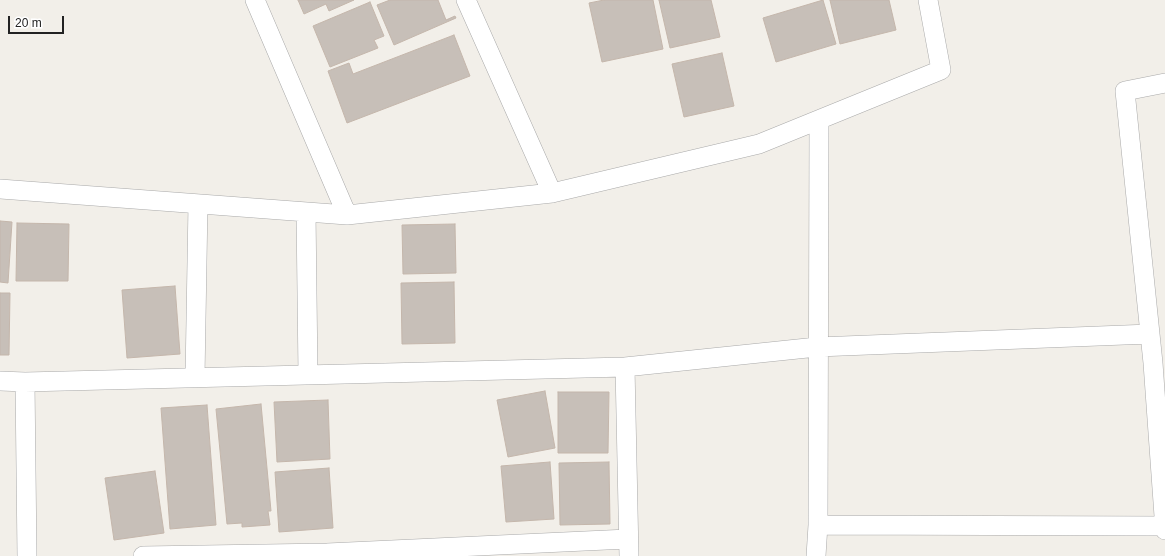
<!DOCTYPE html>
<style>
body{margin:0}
#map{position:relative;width:1165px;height:556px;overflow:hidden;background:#f2efe9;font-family:Helvetica,sans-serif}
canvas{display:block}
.scale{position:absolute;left:8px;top:16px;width:56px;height:18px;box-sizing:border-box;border:2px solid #222;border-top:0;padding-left:5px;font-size:12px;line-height:14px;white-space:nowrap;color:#222;-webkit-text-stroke:3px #fff;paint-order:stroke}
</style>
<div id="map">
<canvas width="1165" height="556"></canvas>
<div class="scale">20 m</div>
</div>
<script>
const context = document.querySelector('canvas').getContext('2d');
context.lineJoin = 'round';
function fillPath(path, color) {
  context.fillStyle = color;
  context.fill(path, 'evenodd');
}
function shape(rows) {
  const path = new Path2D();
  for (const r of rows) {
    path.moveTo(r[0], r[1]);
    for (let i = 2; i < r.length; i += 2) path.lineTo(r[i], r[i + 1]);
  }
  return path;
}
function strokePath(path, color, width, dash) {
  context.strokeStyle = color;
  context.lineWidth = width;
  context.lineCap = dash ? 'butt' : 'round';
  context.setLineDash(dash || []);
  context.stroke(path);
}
const building = shape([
 [298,0,354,0,329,11,326,4,304,14,298,0],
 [390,0,438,0,446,20,455,16,456,18,394,45,377,5,390,0],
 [604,0,653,0,663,49,602,62,589,3,604,0],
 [659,0,711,0,720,37,670,48,659,0],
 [823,0,836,44,776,62,763,18,823,0],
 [830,0,889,0,896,30,840,44,830,0],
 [370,2,384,36,374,40,378,48,330,67,313,26,370,2],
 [454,35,470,76,347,123,328,71,349,63,353,74,454,35],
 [722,53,734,106,684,117,672,64,722,53],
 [0,221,12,222,8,283,0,282,0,221],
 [17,223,69,224,68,281,16,281,17,223],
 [455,224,456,273,403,274,402,225,455,224],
 [454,282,455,343,402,344,401,283,454,282],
 [175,286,180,354,127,358,122,290,175,286],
 [0,293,10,293,9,355,0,355,0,293],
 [545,391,555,448,508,457,497,400,545,391],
 [558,392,609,392,608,453,558,453,558,392],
 [328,400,330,459,277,462,274,402,328,400],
 [261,404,271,511,268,511,270,525,242,527,242,523,227,524,216,409,261,404],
 [207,405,216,525,170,529,161,408,207,405],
 [550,462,554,519,506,522,501,466,550,462],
 [609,462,610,524,560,525,559,463,609,462],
 [329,468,333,528,279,532,275,472,329,468],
 [155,471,164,533,114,540,105,478,155,471]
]);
fillPath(building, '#c7bfb8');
strokePath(building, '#c4b6ab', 1);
const minor = shape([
 [255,0,347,215],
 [466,0,552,193],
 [1165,83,1125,91,1153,363,1165,530],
 [0,189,347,215,552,193,759,144,941,70,928,0],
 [306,212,308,375],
 [625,367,817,347,1150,334],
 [195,377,198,204],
 [0,381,25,382,625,367,629,556],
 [25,382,27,556],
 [818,525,1165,526],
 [143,556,327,553,628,539],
 [816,556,818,525,819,120]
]);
strokePath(minor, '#a9a9a9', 20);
strokePath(minor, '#fff', 19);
</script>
